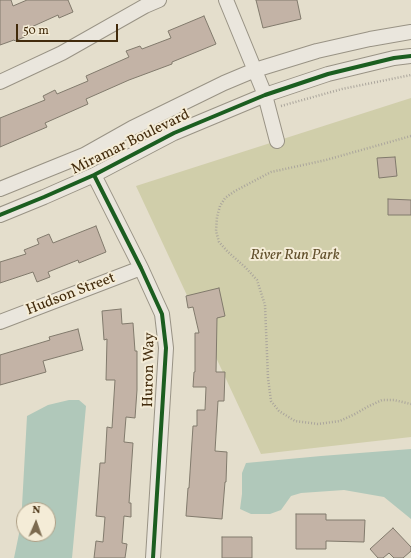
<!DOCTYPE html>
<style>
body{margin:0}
#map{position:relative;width:411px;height:558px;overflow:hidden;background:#e4decc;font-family:Vollkorn,serif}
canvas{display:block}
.north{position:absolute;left:16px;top:502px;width:40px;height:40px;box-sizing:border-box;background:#f4ecd7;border:1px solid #ad9f86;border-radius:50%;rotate:2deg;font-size:11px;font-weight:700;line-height:16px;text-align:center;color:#422b0c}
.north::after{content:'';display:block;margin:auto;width:14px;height:18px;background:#7b6a4f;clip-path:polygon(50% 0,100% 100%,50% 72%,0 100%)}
.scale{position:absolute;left:16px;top:24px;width:102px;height:18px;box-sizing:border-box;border:2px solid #422b0c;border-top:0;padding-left:5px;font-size:12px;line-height:14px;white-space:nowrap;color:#422b0c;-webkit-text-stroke:3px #f4ecd7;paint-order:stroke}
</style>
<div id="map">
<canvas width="411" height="558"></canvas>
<div class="north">N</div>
<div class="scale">50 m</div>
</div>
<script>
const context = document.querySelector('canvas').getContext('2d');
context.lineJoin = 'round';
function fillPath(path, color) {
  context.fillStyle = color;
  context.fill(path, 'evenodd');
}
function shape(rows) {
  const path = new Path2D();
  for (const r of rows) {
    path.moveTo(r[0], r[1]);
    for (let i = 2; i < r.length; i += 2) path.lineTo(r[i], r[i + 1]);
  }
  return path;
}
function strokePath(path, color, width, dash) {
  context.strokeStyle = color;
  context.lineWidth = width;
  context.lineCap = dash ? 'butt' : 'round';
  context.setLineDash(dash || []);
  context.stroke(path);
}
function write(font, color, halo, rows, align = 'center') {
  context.font = font + ' Vollkorn,serif';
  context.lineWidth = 4;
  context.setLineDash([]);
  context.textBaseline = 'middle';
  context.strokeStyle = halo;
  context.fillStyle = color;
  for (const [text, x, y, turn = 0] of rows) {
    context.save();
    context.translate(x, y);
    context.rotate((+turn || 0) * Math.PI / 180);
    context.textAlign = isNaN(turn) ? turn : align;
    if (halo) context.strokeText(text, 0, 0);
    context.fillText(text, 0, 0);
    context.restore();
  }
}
fillPath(shape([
 [411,98,411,437,261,454,136,186]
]), '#d0ceaa');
fillPath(shape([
 [69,400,79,400,86,406,72,558,14,558,21,524,27,416,48,405],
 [24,510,48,510,48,534,24,534],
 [411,449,411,519,384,497,344,490,301,493,291,496,281,510,270,514,251,514,240,509,242,494,242,473,246,463,321,456]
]), '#b0c8ba');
const building = shape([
 [0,0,11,0,13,6,27,0,68,0,73,12,59,18,58,15,27,29,29,35,15,41,14,40,0,45,0,0],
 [256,0,297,0,301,19,263,28,256,0],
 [204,16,216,44,172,62,172,64,129,80,86,99,88,104,45,123,47,127,0,147,0,118,45,100,43,96,55,90,57,94,88,81,86,76,129,57,126,51,140,46,142,49,171,38,168,31,204,16],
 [395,157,397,176,379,178,377,158,395,157],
 [388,199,411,200,411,215,388,215,388,199],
 [96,226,106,252,79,263,78,260,48,272,50,277,37,282,33,272,0,283,0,262,26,254,24,250,39,244,37,239,49,234,53,243,96,226],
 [219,288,225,316,217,318,216,372,225,372,224,401,218,401,215,451,227,452,226,482,225,482,222,519,186,516,188,488,189,488,193,426,197,426,197,410,205,410,206,387,193,387,194,372,195,372,195,333,199,333,193,307,188,308,186,296,219,288],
 [121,309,122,324,133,323,135,351,137,351,137,390,135,418,126,417,124,442,133,443,129,503,131,503,131,517,124,516,122,543,127,544,125,558,94,558,96,541,103,542,105,517,96,516,100,463,105,463,107,427,112,428,115,380,106,380,107,339,104,340,102,311,121,309],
 [78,329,83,350,43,361,46,372,0,385,0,355,50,340,49,337,78,329],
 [296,514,326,514,326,520,365,520,364,542,326,541,326,549,296,549,296,514],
 [393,528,411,547,411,551,403,558,394,558,389,553,383,558,378,558,370,549,393,528],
 [222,537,252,537,252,558,222,558,222,537]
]);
fillPath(building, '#c3b3a6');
strokePath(building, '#817a6c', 1);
const minor = shape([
 [226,0,265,95,277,141],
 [0,82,62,53,145,6,159,0],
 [94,175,141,268,162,314,166,348,153,558],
 [0,189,84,155,132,128,224,83,255,70,317,51,370,39,411,32],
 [0,215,44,197,94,175,174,133,265,95,328,74,394,58,411,56],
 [0,322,141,268]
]);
strokePath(minor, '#999385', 16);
strokePath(shape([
 [281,106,342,89,411,75],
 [411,136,326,160,271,172,235,191,225,198,220,206,217,217,216,231,219,242,228,252,245,267,257,280,265,305,268,378,271,401,279,411,295,421,318,424,340,421,355,414,369,406,382,400,394,400,411,404]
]), '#aaa59c', 2.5, [1, 2]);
strokePath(minor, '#eae6dd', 14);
strokePath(shape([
 [94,175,141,268,162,314,166,348,153,558],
 [0,215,44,197,94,175,174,133,265,95,328,74,394,58,411,56]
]), '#1b5e20', 4);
write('15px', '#422b0c', '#f4ecd7', [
 ["Miramar Boulevard",131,143,-26],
 ["Hudson Street",71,295,-21],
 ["Huron Way",150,370,-89]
]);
write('italic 15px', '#62502c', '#f4ecd7', [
 ["River Run Park",295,256]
]);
</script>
